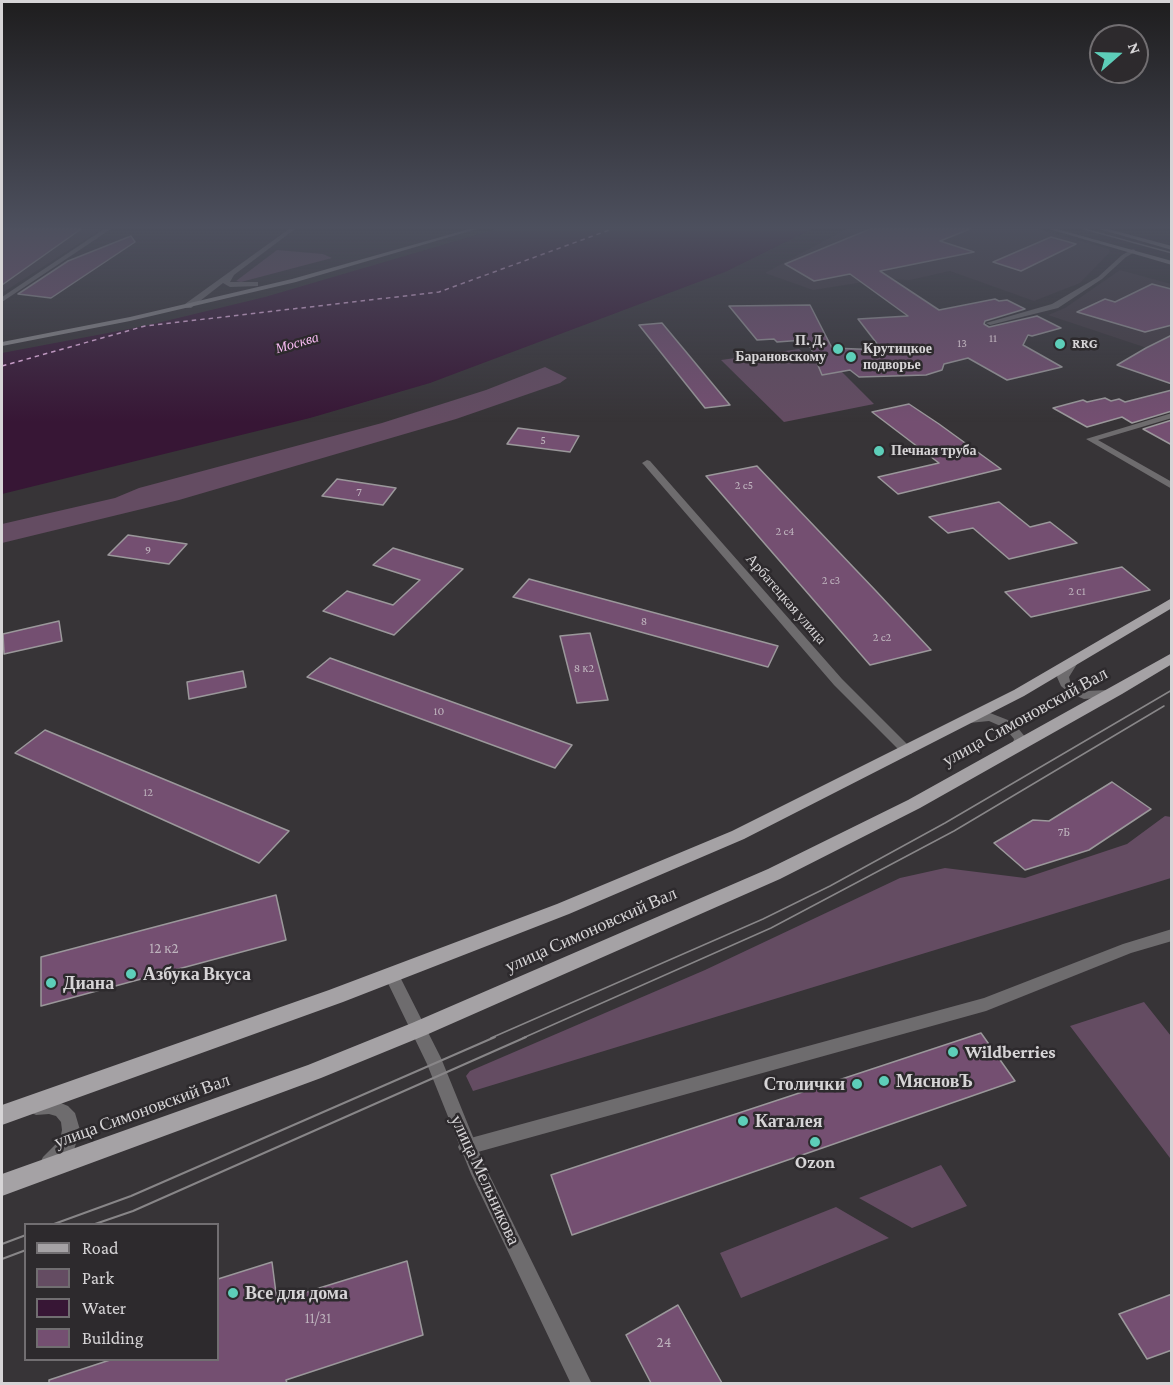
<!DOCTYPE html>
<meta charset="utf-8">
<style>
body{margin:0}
#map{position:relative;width:1173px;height:1385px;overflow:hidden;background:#373437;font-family:"Crimson Pro",serif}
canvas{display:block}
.frame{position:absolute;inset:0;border:3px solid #d6d4d6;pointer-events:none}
.legend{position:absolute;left:24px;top:1223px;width:195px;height:138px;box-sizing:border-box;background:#2d2a2d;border:2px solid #716e71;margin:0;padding:8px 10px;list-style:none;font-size:18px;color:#d6d4d6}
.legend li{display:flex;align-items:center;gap:12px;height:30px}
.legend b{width:30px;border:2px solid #716e71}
.north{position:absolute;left:1089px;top:24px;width:60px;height:60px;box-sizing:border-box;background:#2d2a2d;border:2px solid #716e71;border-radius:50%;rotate:70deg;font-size:16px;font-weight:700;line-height:24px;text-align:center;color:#d6d4d6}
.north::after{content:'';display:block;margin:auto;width:21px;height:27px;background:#5dceb9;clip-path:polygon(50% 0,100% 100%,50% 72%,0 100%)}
</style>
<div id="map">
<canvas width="1173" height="1385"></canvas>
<div class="frame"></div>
<ul class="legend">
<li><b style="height:8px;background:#a5a2a5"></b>Road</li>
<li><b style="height:16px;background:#644c62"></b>Park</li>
<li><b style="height:16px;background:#371635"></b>Water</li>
<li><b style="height:16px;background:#744f71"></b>Building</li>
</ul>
<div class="north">N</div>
</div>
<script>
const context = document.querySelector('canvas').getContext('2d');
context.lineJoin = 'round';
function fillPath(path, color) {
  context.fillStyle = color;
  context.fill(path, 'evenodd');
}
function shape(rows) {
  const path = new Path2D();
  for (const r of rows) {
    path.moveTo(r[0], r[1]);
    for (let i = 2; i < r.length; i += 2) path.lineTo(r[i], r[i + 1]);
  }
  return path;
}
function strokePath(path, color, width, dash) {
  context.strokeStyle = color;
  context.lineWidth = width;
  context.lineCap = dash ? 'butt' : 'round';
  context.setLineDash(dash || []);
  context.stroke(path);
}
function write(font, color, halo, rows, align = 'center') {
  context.font = font + ' "Crimson Pro",serif';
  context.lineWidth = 5;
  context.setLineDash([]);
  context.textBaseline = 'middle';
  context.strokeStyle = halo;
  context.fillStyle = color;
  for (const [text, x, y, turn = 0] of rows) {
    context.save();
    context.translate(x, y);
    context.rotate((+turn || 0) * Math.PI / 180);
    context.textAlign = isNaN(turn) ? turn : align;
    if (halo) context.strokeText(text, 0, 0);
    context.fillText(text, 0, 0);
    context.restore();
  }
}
fillPath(shape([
 [2,229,102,229,2,293],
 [846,229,1038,229,1109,249,1110,252,1080,283,1034,301,950,271,910,280,883,279,813,290,765,273],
 [1120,270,1171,284,1171,356,1048,315,1065,308]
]), '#433b42');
fillPath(shape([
 [277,250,323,254,332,258,241,282,236,281],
 [799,349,809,358,833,363,874,404,784,422,721,360],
 [545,367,567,378,560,383,456,419,179,500,2,543,2,524,115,498,139,488,382,423,486,390],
 [1165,816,1171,817,1171,878,473,1091,466,1076,470,1071,705,970,900,878,945,868,1025,878,1127,844],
 [1144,1002,1171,1036,1170,1158,1070,1026],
 [941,1165,967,1206,912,1228,859,1198],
 [836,1207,889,1238,741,1298,720,1253]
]), '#644c62');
fillPath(shape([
 [497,229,812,229,725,272,430,383,310,418,2,494,2,353,145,326,265,297]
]), '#371635');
strokePath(shape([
 [2,366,145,326,439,292,612,229]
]), '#fabdf4', 1.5, [4.5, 4]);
const building = shape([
 [2,229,81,229,2,285,2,229],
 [870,229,970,229,940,241,974,252,880,271,939,310,995,299,999,301,1007,300,1025,309,985,321,984,324,989,327,1037,316,1061,328,1032,336,1028,335,1023,345,1062,367,1007,380,968,358,944,364,942,370,926,375,859,377,850,370,822,375,811,348,804,340,777,342,774,339,757,340,729,306,810,305,832,348,882,350,858,319,908,316,850,274,814,281,785,264,870,229],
 [131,236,135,242,51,298,18,294,68,261,131,236],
 [1051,237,1076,244,1021,271,993,262,1051,237],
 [1152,284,1171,289,1172,325,1145,332,1077,312,1105,299,1115,302,1152,284],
 [662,323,687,353,730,405,705,408,639,325,662,323],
 [1172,335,1172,384,1117,365,1146,348,1172,335],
 [1172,390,1172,411,1132,423,1122,417,1087,427,1053,408,1083,400,1087,402,1105,398,1111,401,1119,399,1125,402,1172,390],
 [909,404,939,424,1001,469,898,494,878,477,939,463,872,412,909,404],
 [1172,420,1172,445,1143,429,1172,420],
 [518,428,579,436,570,452,507,444,518,428],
 [757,466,876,591,931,650,870,665,706,476,757,466],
 [337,479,396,488,383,505,322,496,337,479],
 [999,502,1030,527,1050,522,1077,543,1009,559,973,528,948,533,929,517,999,502],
 [128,535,187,544,169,564,108,555,128,535],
 [393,548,463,569,394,635,323,611,347,591,393,605,420,580,373,565,393,548],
 [1122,567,1150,590,1031,617,1005,592,1122,567],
 [529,579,778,646,768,667,513,597,529,579],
 [59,621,62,641,4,654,3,634,59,621],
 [590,633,608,700,577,703,560,636,590,633],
 [330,658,572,745,555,768,307,677,330,658],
 [243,671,246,687,189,699,187,682,243,671],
 [45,730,289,831,259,863,15,753,45,730],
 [1112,782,1151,809,1089,850,1025,870,994,843,1033,820,1049,821,1112,782],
 [276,895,286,940,41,1006,41,957,276,895],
 [981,1033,1015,1081,572,1235,551,1175,981,1033],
 [407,1261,423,1335,286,1380,287,1383,49,1383,49,1380,113,1359,218,1359,218,1279,272,1262,277,1301,407,1261],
 [1172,1294,1172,1350,1147,1359,1119,1314,1172,1294],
 [678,1305,702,1348,722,1383,651,1383,626,1335,678,1305]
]);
fillPath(building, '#744f71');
strokePath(building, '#9b989b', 1.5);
fillPath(shape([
 [104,229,111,229,2,302,2,297,104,229],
 [289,229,295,229,234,275,230,282,258,282,258,286,230,287,223,283,191,308,185,308,185,304,289,229],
 [1133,249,1135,250,1135,252,1126,257,1102,279,1058,308,990,325,986,323,1052,304,1098,277,1122,255,1133,249],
 [1172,413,1172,418,1098,440,1172,482,1172,489,1086,439,1172,413],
 [647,460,650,461,842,679,911,748,913,751,911,754,903,754,834,685,644,465,642,463,647,460],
 [1071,660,1077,664,1069,677,1070,681,1077,687,1086,691,1109,690,1113,691,1115,694,1113,697,1084,699,1069,693,1061,686,1057,677,1061,668,1067,661,1071,660],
 [990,713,1013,722,1026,738,1023,748,1015,753,1007,753,1005,750,1013,743,1014,739,1005,728,989,721,969,723,963,719,969,715,990,713],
 [1172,929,1172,941,1131,953,986,1011,467,1155,461,1153,458,1147,461,1141,467,1139,984,998,1123,944,1172,929]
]), '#6e6c6e');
fillPath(shape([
 [392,969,397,971,441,1058,484,1164,592,1384,571,1384,471,1174,427,1064,384,975,387,971,392,969],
 [49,1098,68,1106,75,1113,80,1130,74,1150,55,1169,49,1171,43,1169,40,1163,43,1157,60,1140,62,1130,61,1122,56,1116,49,1114,36,1115,30,1112,28,1107,30,1102,49,1098]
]), '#6e6c6e');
fillPath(shape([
 [469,229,477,229,296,282,130,321,2,346,2,342,130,317,292,279,469,229],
 [1049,229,1057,229,1172,261,1172,265,1049,229],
 [1099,229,1108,229,1172,246,1172,250,1099,229]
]), '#8d8b8d');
fillPath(shape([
 [1172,598,1172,608,1024,696,744,839,569,914,343,1002,2,1125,2,1105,329,990,557,904,732,831,1014,690,1172,598],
 [1172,653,1172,664,1122,694,920,808,780,879,426,1035,321,1078,2,1196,2,1174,308,1065,412,1023,768,869,908,800,1172,653]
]), '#a5a2a5');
strokePath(shape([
 [1084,229,1172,253],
 [491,1038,763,919,830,886,945,823,1172,690],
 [523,1038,771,928,954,831,1164,706]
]), '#888688', 1.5);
strokePath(shape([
 [54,1224,131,1196,495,1037],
 [95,1224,133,1211,526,1037],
 [2,1244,26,1235],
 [2,1259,26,1250]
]), '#888688', 2);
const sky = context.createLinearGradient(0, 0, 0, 422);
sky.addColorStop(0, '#1e1d1e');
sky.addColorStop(0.54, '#4d505e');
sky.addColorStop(1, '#4d505e00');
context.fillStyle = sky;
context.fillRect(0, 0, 1173, 422);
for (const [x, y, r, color] of [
 [1060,344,6,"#5dceb9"],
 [838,349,6,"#5dceb9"],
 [851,357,6,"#5dceb9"],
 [879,451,6,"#5dceb9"],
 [131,974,6,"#5dceb9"],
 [51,983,6,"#5dceb9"],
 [953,1052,6,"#5dceb9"],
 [884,1081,6,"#5dceb9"],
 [857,1084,6,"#5dceb9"],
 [743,1121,6,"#5dceb9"],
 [815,1142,6,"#5dceb9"],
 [233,1293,6,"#5dceb9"]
]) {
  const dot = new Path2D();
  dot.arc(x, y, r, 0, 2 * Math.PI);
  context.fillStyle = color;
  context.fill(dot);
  strokePath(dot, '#2d2a2d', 2);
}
write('12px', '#beb3bd', null, [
 ["11",993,338],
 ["13",962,343],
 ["5",543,440],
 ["2 c5",744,485],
 ["7",359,492],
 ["2 c4",785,531],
 ["9",148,550],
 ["2 c3",831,580],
 ["2 с1",1077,591],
 ["8",644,621],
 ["2 c2",882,637],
 ["8 к2",584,668],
 ["10",439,711],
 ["12",148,792],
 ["7Б",1064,832]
]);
write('bold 14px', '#d6d4d6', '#2d2a2d', [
 ["П. Д.",826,341,"right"],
 ["Барановскому",826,357,"right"],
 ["RRG",1072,344],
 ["Крутицкое",863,349],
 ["подворье",863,365],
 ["Печная труба",891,451]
], 'left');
write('italic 14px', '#fabdf4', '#2d2a2d', [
 ["Москва",297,343,-16]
]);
write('15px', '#d6d4d6', '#2d2a2d', [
 ["Арбатецкая улица",786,599,49]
]);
write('15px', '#beb3bd', null, [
 ["12 к2",164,948],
 ["11/31",318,1318],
 ["24",664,1342]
]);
write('18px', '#d6d4d6', '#2d2a2d', [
 ["улица Симоновский Вал",1025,717,-29],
 ["улица Симоновский Вал",591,930,-24],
 ["улица Симоновский Вал",142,1111,-20],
 ["улица Мельникова",485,1180,65]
]);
write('bold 18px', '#d6d4d6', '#2d2a2d', [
 ["Азбука Вкуса",143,974],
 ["Диана",63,983],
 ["Wildberries",965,1052],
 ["МясновЪ",896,1081],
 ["Столички",845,1084,"right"],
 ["Каталея",755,1121],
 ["Ozon",815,1162,"center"],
 ["Все для дома",245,1293]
], 'left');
</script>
